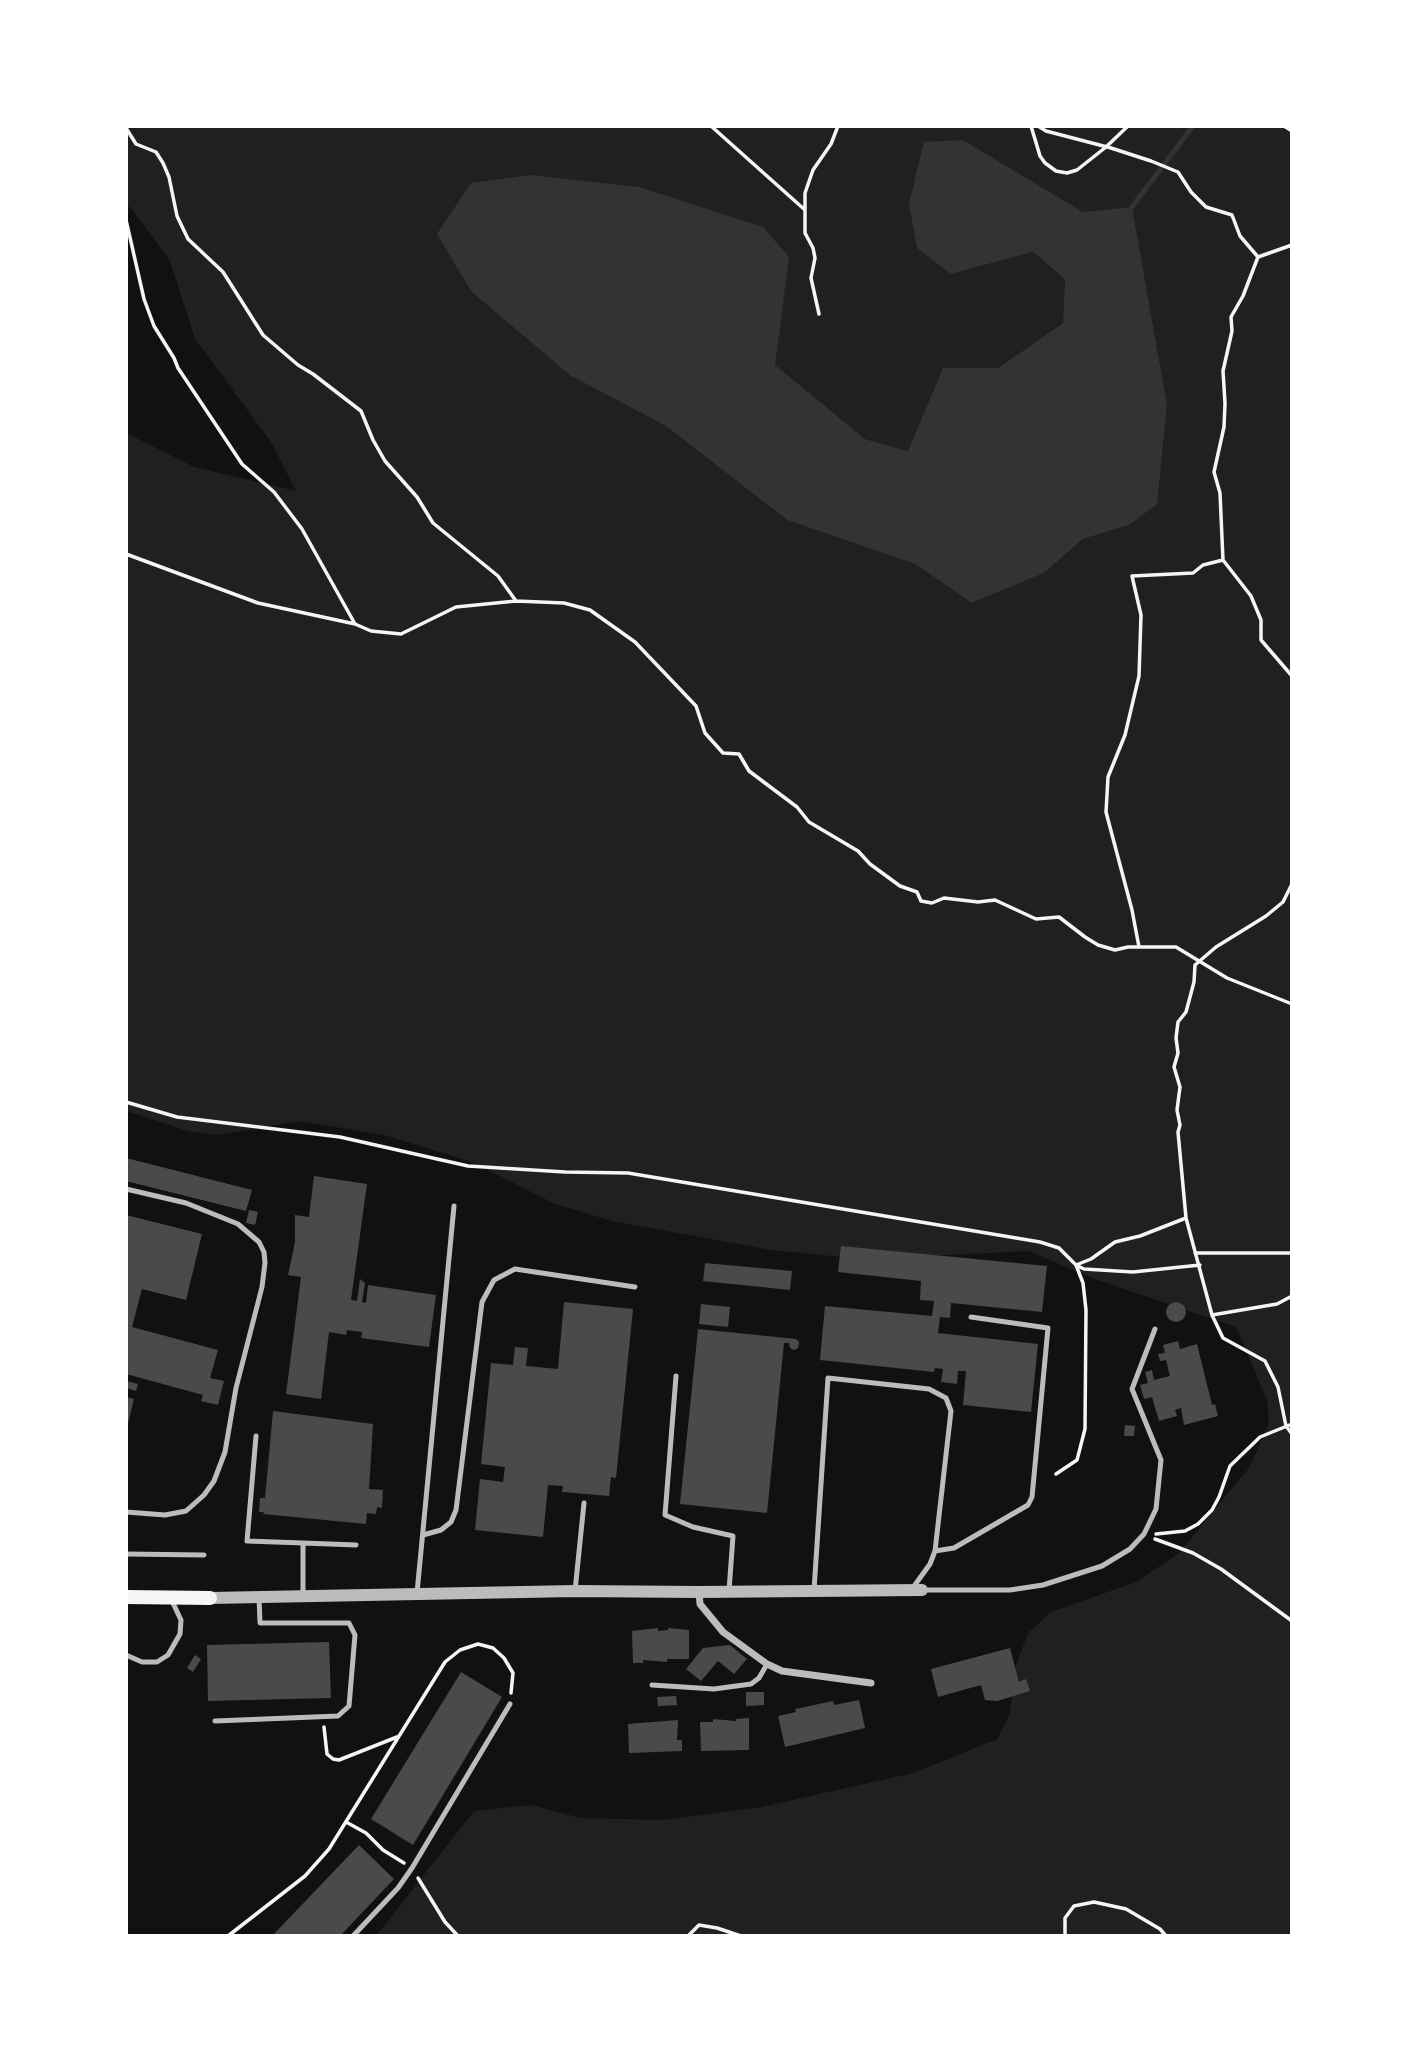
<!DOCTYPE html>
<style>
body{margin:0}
#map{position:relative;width:1418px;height:2062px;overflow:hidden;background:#111;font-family:Figtree,sans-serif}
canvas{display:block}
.frame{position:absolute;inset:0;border:128px solid #fff;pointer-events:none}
</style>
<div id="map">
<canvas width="1418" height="2062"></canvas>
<div class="frame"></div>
</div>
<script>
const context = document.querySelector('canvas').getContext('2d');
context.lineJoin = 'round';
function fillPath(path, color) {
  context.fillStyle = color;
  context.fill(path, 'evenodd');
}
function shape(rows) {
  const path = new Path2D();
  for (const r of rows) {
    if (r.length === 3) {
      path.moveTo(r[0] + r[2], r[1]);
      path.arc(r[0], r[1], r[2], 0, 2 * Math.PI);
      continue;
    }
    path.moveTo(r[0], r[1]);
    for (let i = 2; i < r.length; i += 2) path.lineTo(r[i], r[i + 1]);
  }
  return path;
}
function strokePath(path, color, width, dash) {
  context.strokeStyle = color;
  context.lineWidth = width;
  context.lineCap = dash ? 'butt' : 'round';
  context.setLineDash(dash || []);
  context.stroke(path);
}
fillPath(shape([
 [126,126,1292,126,1292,1936,376,1936,474,1811,531,1805,581,1818,662,1820,762,1807,913,1773,997,1739,1010,1714,1014,1671,1028,1633,1051,1612,1136,1582,1178,1554,1249,1468,1269,1423,1267,1400,1236,1327,1092,1278,1029,1251,862,1259,771,1250,612,1221,555,1204,472,1162,384,1135,300,1121,217,1135,188,1131,126,1111,126,433,194,467,296,491,271,442,195,339,170,261,130,207,126,206],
 [963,140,1083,212,1132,208,1167,403,1129,525,1083,539,1044,573,972,603,915,564,787,520,666,426,571,376,789,257,774,365,865,439,909,451,943,369,998,368,1063,323,1065,279,1033,252,951,274]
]), '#202020');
fillPath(shape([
 [963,140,1083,212,1132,207,1167,404,1157,504,1129,525,1083,539,1044,573,972,603,915,564,787,520,666,426,571,376,471,291,437,234,471,183,530,175,639,187,763,227,789,257,775,365,865,439,908,451,943,368,998,368,1063,323,1065,279,1033,252,951,274,917,248,909,204,924,142]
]), '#333');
strokePath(shape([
 [1132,207,1193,126]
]), '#333', 5);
fillPath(shape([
 [126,1158,252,1190,246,1211,126,1181],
 [314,1176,367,1184,351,1300,357,1301,360,1279,365,1283,362,1302,366,1303,368,1285,436,1295,429,1347,361,1338,362,1332,347,1330,346,1335,329,1332,321,1399,286,1394,301,1277,288,1275,295,1242,295,1215,309,1217],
 [249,1210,258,1212,255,1225,246,1223],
 [126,1215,202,1234,186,1300,142,1289,132,1327,218,1350,210,1378,224,1381,218,1405,201,1401,203,1395,126,1374],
 [841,1246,1047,1266,1042,1312,951,1303,950,1318,940,1317,938,1333,1038,1344,1031,1412,963,1405,966,1371,958,1371,957,1384,941,1382,943,1369,935,1368,934,1372,820,1360,825,1306,932,1316,934,1301,920,1300,921,1281,838,1272],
 [705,1263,792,1271,790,1290,703,1281],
 [1176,1312,10],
 [564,1302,633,1309,616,1478,611,1477,609,1496,562,1492,563,1486,548,1485,543,1537,475,1530,480,1479,503,1482,505,1467,481,1464,491,1363,513,1365,515,1347,528,1348,526,1366,558,1369],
 [701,1304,730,1307,728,1327,699,1324],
 [698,1329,796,1339,799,1342,798,1348,794,1350,790,1348,789,1343,784,1343,767,1513,680,1504],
 [1178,1341,1180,1349,1197,1344,1212,1405,1215,1404,1218,1416,1184,1425,1181,1408,1175,1410,1177,1416,1159,1421,1152,1397,1144,1399,1140,1385,1148,1383,1145,1372,1152,1370,1154,1380,1170,1376,1166,1360,1160,1361,1158,1354,1165,1353,1163,1345],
 [126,1381,138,1384,136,1391,126,1388],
 [126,1397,134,1399,127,1428,126,1427],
 [273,1411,373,1424,369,1489,383,1490,382,1508,377,1507,376,1514,367,1513,366,1524,263,1514,264,1512,259,1512,260,1498,265,1498],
 [1125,1425,1135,1426,1134,1436,1124,1436],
 [658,1628,658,1631,668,1630,668,1628,689,1630,689,1659,667,1659,667,1662,643,1660,643,1663,633,1663,632,1631],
 [329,1642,331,1698,208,1701,207,1645],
 [730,1645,747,1659,734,1674,718,1661,701,1681,686,1669,703,1648],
 [1010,1648,1019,1682,1026,1679,1030,1691,997,1701,985,1700,981,1685,938,1697,931,1669],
 [195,1655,201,1659,193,1672,187,1668],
 [461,1672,502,1697,413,1845,371,1819],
 [746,1692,764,1692,764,1705,746,1706],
 [676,1696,677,1705,658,1706,657,1697],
 [859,1700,865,1728,785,1747,778,1716,796,1712,795,1709,833,1701,834,1705],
 [749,1718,749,1750,701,1751,700,1722,713,1722,713,1719,736,1721,736,1719],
 [678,1720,677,1740,682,1740,682,1751,629,1753,628,1724],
 [359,1845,394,1879,340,1936,272,1936]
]), '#4a4a4a');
strokePath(shape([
 [711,126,805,210],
 [1031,126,1040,156,1045,163,1056,171,1067,173,1077,170,1106,147,1128,126],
 [1038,126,1046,131,1111,148,1151,161,1178,172,1191,192,1206,207,1232,215,1240,236,1258,257,1292,245],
 [1284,126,1292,131],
 [126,128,136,144,156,152,163,163,169,177,177,216,188,239,223,272,263,335,298,365,313,374,361,411,373,440,385,461,417,497,433,523,498,576,516,601,564,603,590,610,635,642,696,706,705,733,723,753,739,754,749,771,797,807,809,822,858,851,870,864,900,886,917,892,921,901,932,903,944,898,978,902,995,900,1036,919,1059,917,1085,937,1098,945,1115,950,1128,947,1176,947,1227,978,1292,1004],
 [126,220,144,299,154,326,174,358,178,368,242,464,274,492,302,529,355,624],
 [1258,257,1243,296,1231,317,1232,331,1223,371,1225,403,1224,427,1214,472,1220,493,1223,560,1251,596,1261,620,1261,640,1292,676],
 [819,314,811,278,815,258,813,248,805,233,805,193,813,170,831,144,838,126],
 [126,554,258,603,355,624,371,631,401,634,456,607,516,601],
 [1292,884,1283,902,1266,916,1216,947,1195,965,1194,982,1186,1012,1178,1022,1176,1038,1178,1053,1174,1067,1180,1087,1177,1110,1180,1125,1178,1132,1186,1218,1212,1315,1223,1338,1265,1361,1278,1387,1286,1426,1292,1434],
 [1139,947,1132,910,1106,812,1108,777,1125,735,1139,676,1141,615,1132,576,1193,573,1203,565,1223,560],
 [126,1102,177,1117,340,1137,468,1166,565,1172,628,1173,1040,1242,1059,1248,1076,1265,1084,1269,1133,1272,1200,1265],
 [1195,1253,1292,1253],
 [1212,1315,1277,1304,1292,1296],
 [1056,1474,1077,1460,1085,1429,1086,1310,1083,1283,1076,1265,1091,1259,1115,1242,1140,1236,1186,1218],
 [1156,1534,1185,1531,1198,1524,1212,1510,1219,1497,1230,1466,1260,1437,1292,1424],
 [1155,1539,1193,1553,1221,1569,1292,1621],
 [324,1727,327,1754,333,1759,339,1760,397,1737],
 [346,1822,366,1833,383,1850,404,1863],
 [418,1878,445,1922,458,1936],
 [228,1936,305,1876,329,1849,445,1662,460,1650,478,1644,493,1648,504,1658,513,1673,511,1693],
 [688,1936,699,1925,717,1928,741,1936],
 [1065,1936,1065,1918,1074,1906,1094,1902,1126,1909,1160,1929,1166,1936]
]), '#f5f5f5', 3.5);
strokePath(shape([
 [126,1189,186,1203,238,1224,259,1242,264,1252,265,1263,262,1287,236,1388,225,1452,214,1481,204,1495,186,1511,165,1515,126,1512],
 [676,1376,665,1515,693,1527,733,1536,729,1591],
 [256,1436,247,1541,303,1543,303,1596],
 [423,1535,441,1530,451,1522,456,1510,482,1302,494,1280,515,1269,635,1287],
 [303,1543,356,1545],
 [126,1554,204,1555],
 [912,1589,930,1564,935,1551,954,1548,1028,1505,1032,1497,1048,1328,971,1317],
 [814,1590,828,1378,929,1389,946,1398,951,1411,935,1551],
 [922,1590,1010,1590,1043,1585,1102,1566,1130,1549,1144,1534,1156,1509,1161,1460,1132,1389,1155,1329],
 [575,1591,584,1503],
 [417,1593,454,1206],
 [126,1655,142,1662,157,1662,168,1655,180,1634,181,1620,172,1601],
 [652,1685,714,1689,751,1684,759,1678,767,1664],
 [215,1721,338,1716,349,1706,355,1635,349,1623,260,1623,259,1597],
 [353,1936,398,1888,412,1868,510,1704]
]), '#bcbcbc', 5);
strokePath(shape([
 [699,1592,700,1604,723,1632,767,1664,782,1671,871,1683]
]), '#bcbcbc', 7);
strokePath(shape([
 [210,1598,575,1591,699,1592,922,1590]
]), '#bcbcbc', 12);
strokePath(shape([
 [126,1597,210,1598]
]), '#f5f5f5', 14);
</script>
